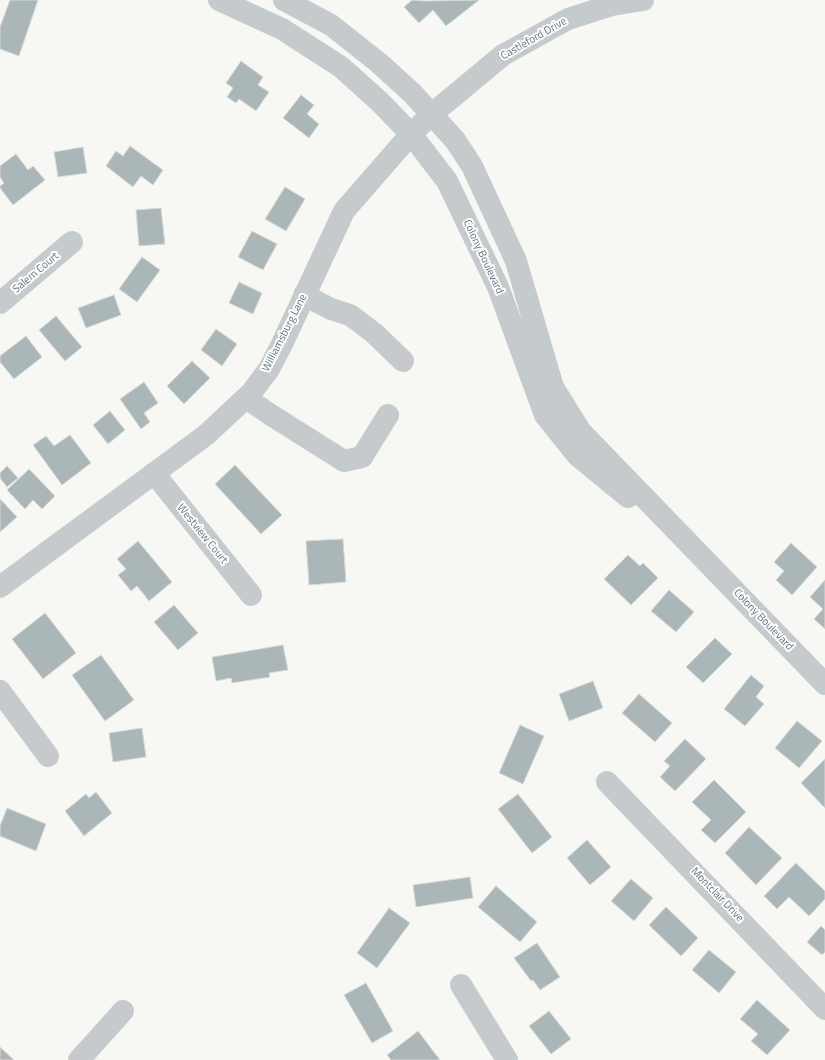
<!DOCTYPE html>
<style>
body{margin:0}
canvas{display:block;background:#f7f7f4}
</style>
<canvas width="825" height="1060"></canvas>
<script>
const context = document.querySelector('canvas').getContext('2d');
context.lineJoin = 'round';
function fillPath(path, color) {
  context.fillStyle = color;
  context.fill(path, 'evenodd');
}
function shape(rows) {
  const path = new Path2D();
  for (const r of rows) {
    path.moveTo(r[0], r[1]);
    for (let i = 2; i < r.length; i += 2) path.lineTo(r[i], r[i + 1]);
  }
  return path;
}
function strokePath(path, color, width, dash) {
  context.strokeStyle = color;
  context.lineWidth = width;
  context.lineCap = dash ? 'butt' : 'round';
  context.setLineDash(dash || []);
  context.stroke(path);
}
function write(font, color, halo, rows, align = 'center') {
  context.font = font + ' "Titillium Web",sans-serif';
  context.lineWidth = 4;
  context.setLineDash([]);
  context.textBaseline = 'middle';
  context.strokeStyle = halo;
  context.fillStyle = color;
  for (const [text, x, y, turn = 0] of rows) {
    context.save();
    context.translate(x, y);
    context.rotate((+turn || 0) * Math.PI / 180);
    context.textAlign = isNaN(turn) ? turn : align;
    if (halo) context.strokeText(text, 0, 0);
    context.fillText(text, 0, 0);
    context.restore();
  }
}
const building = shape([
 [10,0,38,0,19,56,0,49,0,27,10,0],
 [412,0,425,1,479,0,446,26,433,10,419,23,404,7,412,0],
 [241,61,263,77,258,85,269,92,256,111,239,99,236,103,227,97,233,88,226,83,241,61],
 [301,95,314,105,307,114,319,124,309,138,283,118,301,95],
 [130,146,163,170,153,185,141,176,133,187,106,166,116,151,123,156,130,146],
 [83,147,87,173,58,177,54,152,83,147],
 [16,154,28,170,33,166,45,180,13,205,0,188,0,186,4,183,0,177,0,166,16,154],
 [285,187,305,199,286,231,265,219,285,187],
 [161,208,165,244,139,246,136,210,161,208],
 [252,231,277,244,263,270,238,257,252,231],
 [142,257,160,270,137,302,119,289,142,257],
 [239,282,262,293,253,314,229,303,239,282],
 [114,295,121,315,86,328,78,308,114,295],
 [56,316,82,347,65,361,39,330,56,316],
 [216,329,237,344,222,366,201,350,216,329],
 [26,336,42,357,14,379,0,362,0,356,26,336],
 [192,361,210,378,184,404,167,386,192,361],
 [144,382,158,403,144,413,150,422,141,429,120,399,144,382],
 [110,411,125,430,108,444,93,425,110,411],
 [70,435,91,463,62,485,33,445,46,436,54,446,70,435],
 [235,465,282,515,261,534,215,484,235,465],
 [7,466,18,478,7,487,0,478,0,473,7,466],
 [29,469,55,496,42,509,33,500,25,509,7,490,29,469],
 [0,499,17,517,0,532,0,499],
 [343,539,346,582,309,585,306,541,343,539],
 [138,541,172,582,149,601,137,586,131,591,118,575,126,569,117,559,138,541],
 [791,543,817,567,792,595,776,580,784,571,774,562,791,543],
 [628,555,640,566,643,563,658,578,631,605,604,579,628,555],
 [825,580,825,629,814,619,823,609,810,597,825,580],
 [669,590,694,612,676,632,651,611,669,590],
 [174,605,198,633,178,650,154,622,174,605],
 [45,613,76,653,43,679,12,639,45,613],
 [715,638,732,654,703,683,686,667,715,638],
 [283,645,288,670,269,673,270,677,232,683,231,678,216,681,212,657,283,645],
 [101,655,134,700,105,721,72,675,101,655],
 [751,675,764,686,756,697,764,704,745,726,724,709,751,675],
 [593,681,603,708,569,721,559,694,593,681],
 [639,694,672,723,655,742,622,713,639,694],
 [797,721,822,741,799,768,775,748,797,721],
 [520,725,544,736,523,784,499,773,520,725],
 [142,728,146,757,113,762,109,733,142,728],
 [685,739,706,759,675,791,660,777,670,766,664,761,685,739],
 [825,759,825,808,801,783,825,759],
 [714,780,746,812,715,843,701,830,711,820,692,802,714,780],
 [96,792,112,813,84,836,65,811,86,794,89,798,96,792],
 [518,794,552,837,532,853,498,809,518,794],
 [7,808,46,824,36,851,0,836,0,826,7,808],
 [749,827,782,858,756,885,725,853,749,827],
 [587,840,611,867,590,885,567,858,587,840],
 [796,863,825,891,825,899,809,916,789,897,777,909,764,896,796,863],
 [470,877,473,898,416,907,413,885,470,877],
 [631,879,653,898,634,921,611,901,631,879],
 [496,886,537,922,520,942,478,907,496,886],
 [666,907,698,938,681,956,649,925,666,907],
 [389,908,410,923,377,968,357,953,389,908],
 [821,926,825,930,825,952,822,955,807,942,821,926],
 [537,943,560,977,540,990,533,980,531,981,514,958,537,943],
 [709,950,736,972,719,993,692,970,709,950],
 [366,983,393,1031,372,1043,344,995,366,983],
 [757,1000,790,1030,767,1055,751,1041,758,1034,740,1019,757,1000],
 [549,1011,571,1039,551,1054,529,1026,549,1011],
 [418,1031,440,1060,391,1060,387,1055,418,1031],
 [0,1047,14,1060,0,1060,0,1047]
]);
fillPath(building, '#abb6b9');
strokePath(building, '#d9d9d6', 1);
strokePath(shape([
 [219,0,282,29,341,67,380,102,411,134,447,181,498,287,545,415,578,456,628,497],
 [284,0,331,25,379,63,412,93,455,140,472,166,516,261,553,387,581,432,825,684],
 [304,295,331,309,350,315,374,333,403,361],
 [0,303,72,242],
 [246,398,271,415,344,461,362,457,388,415],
 [154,473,251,595],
 [0,587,206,435,251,393,269,369,282,344,344,211,411,134,432,114,503,55,568,19,612,5,643,0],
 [0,691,48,756],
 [607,782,825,1009],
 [461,985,507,1060],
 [79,1060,123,1011]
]), '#c5cacc', 22);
write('11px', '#607681', '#fff', [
 ["Castleford Drive",534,39,-30],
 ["Colony Boulevard",483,257,65],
 ["Salem Court",36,273,-40],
 ["Williamsburg Lane",285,333,-63],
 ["Westview Court",202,534,51],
 ["Colony Boulevard",763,620,46],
 ["Montclair Drive",717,895,46]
]);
</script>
